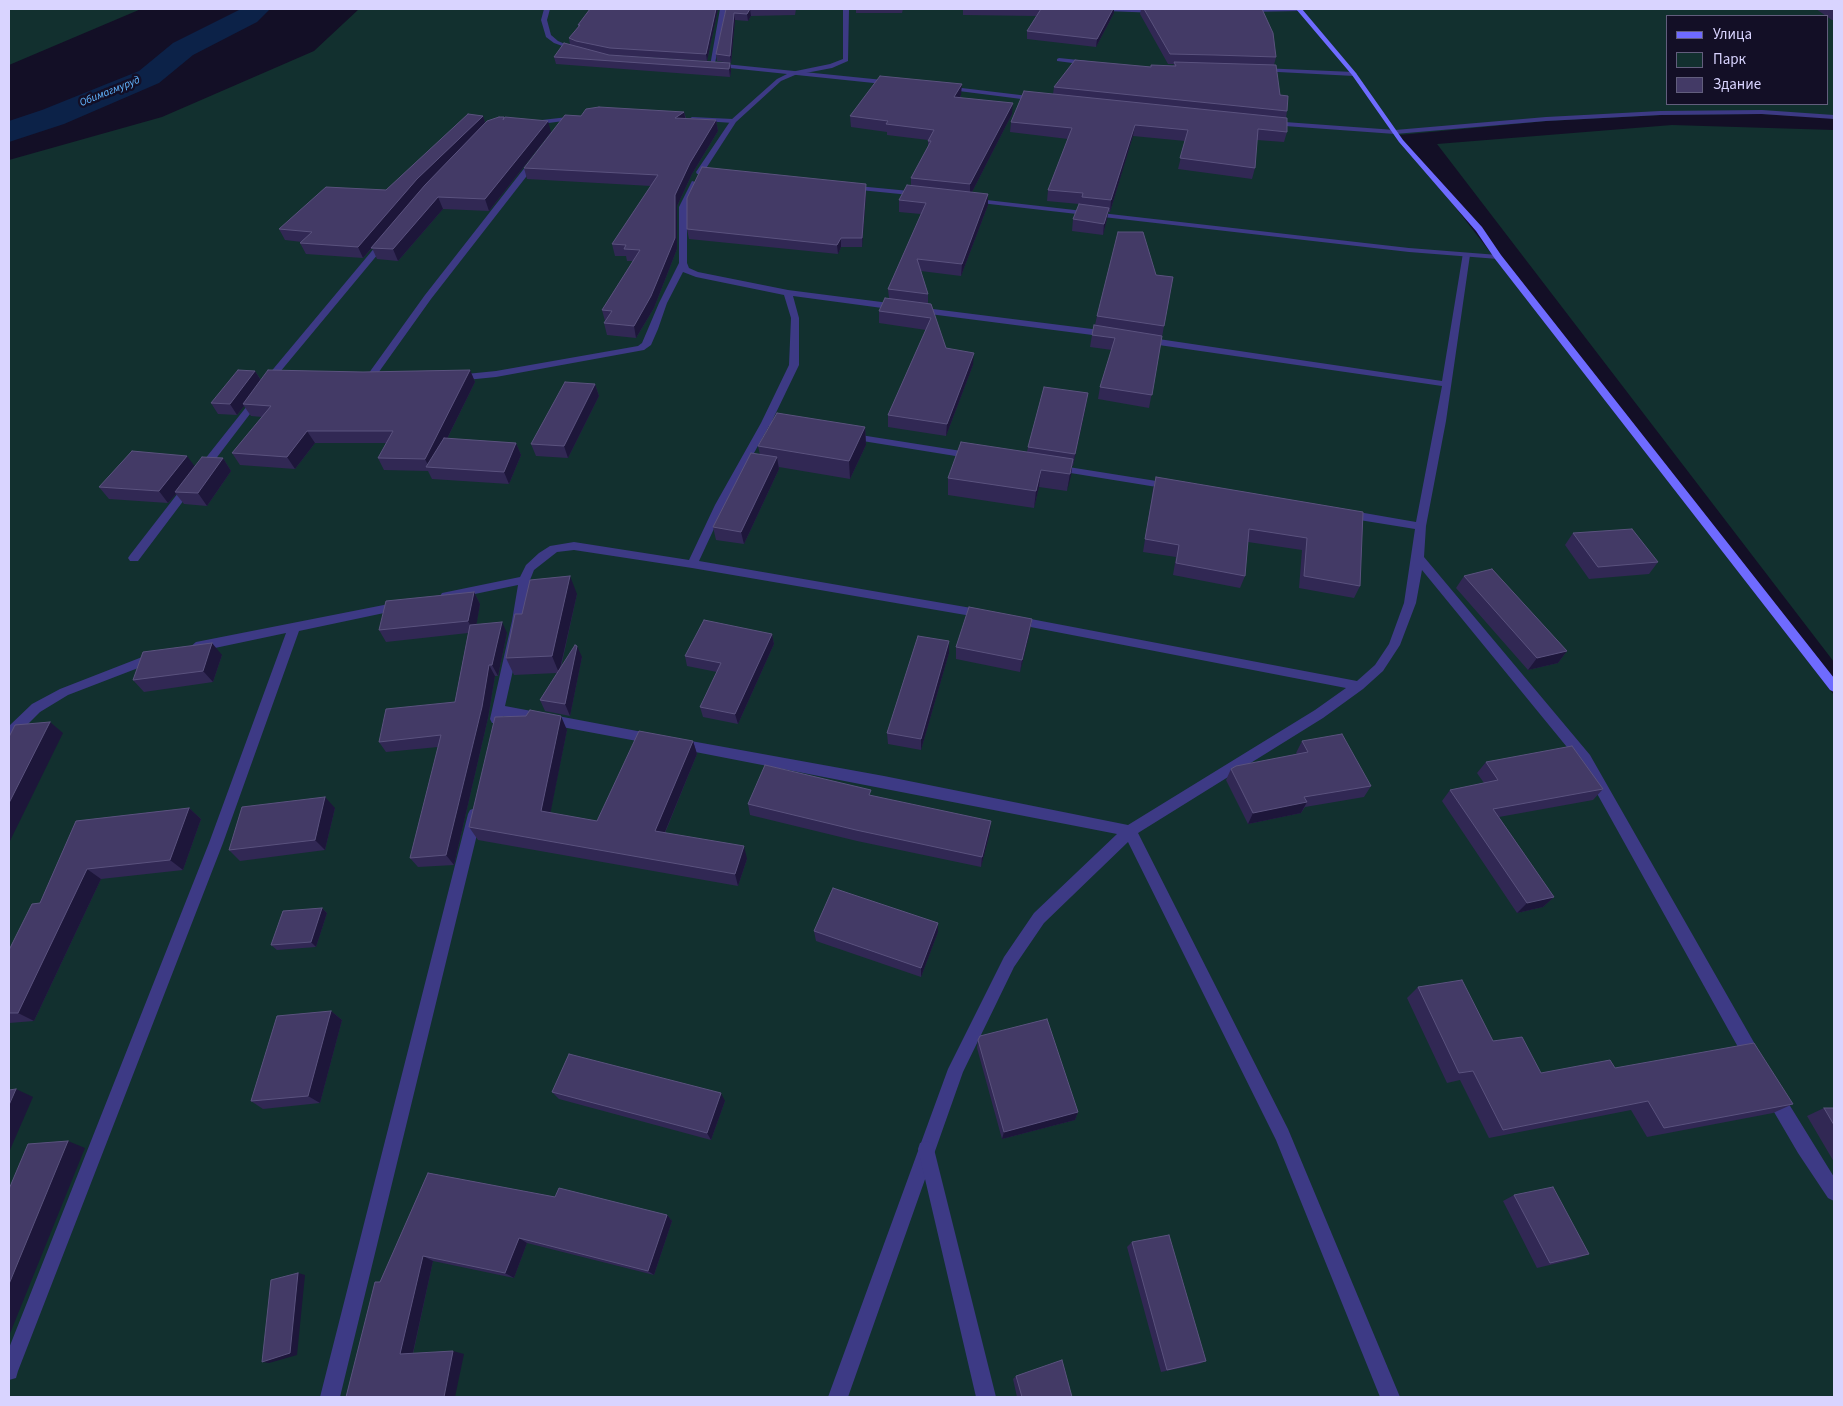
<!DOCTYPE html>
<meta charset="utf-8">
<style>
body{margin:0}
#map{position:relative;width:1843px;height:1406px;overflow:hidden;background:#130f26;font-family:"Source Sans 3",sans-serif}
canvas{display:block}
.frame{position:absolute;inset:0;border:10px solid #d9d4ff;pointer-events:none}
.legend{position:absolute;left:1666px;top:15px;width:162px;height:90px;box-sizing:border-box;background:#130f26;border:1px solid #625e7d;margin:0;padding:6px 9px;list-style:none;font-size:15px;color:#d9d4ff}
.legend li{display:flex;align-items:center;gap:10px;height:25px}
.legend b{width:25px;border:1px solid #625e7d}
</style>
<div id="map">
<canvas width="1843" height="1406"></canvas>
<div class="frame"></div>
<ul class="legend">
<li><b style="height:6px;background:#6f6bff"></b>Улица</li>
<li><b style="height:14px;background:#12302f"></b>Парк</li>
<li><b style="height:14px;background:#433a66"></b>Здание</li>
</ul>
</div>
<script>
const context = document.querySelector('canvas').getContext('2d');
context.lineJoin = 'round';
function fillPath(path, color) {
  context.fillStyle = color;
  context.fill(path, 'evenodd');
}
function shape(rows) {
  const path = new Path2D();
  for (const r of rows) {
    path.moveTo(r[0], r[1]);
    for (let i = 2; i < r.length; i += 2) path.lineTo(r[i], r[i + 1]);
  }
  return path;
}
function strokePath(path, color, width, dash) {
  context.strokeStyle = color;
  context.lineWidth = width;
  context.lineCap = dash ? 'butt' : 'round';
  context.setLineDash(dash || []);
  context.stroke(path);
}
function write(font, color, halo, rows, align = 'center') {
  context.font = font + ' "Source Sans 3",sans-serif';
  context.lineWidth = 5;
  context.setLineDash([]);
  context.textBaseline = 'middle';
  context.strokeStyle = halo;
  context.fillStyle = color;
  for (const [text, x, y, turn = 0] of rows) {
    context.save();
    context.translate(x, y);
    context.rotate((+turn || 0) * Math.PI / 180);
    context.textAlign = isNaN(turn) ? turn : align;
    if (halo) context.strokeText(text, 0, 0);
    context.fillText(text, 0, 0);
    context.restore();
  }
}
fillPath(shape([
 [9,9,141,9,9,65],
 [359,9,1834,9,1834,118,1760,114,1663,115,1547,121,1399,135,1397,132,1834,695,1834,1397,9,1397,9,160,162,117,314,51],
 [1667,16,1827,16,1827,104,1667,104],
 [1672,125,1834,130,1834,662,1437,144]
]), '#12302f');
fillPath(shape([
 [241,9,270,9,257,22,193,55,159,83,64,124,9,142,9,121,42,110,139,71,173,43,241,9]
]), '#0c2248');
fillPath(shape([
 [544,9,550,9,547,20,551,35,558,41,579,50,579,52,554,43,546,37,541,20,544,9],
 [720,9,726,9,715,63,893,81,896,83,893,85,710,66,720,9],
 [1103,9,1145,9,1161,11,1158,13,1106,11,1103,9],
 [1244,9,1303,9,1300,11,1246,12,1244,9],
 [1059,58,1088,61,1091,63,1088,65,1057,61,1057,59,1059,58],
 [1261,68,1354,72,1357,74,1354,76,1259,71,1258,70,1261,68],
 [945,86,1037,97,1040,99,1037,101,943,89,943,87,945,86],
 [1762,110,1834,115,1834,119,1762,114,1660,115,1546,121,1395,134,1271,125,1268,123,1271,121,1395,130,1546,117,1660,111,1762,110],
 [577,116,580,118,579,119,533,125,530,123,533,121,577,116],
 [692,117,733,119,736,121,733,123,690,120,689,119,692,117],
 [533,157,540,159,431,299,376,376,379,377,379,381,366,381,366,377,425,295,533,157],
 [692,181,699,183,687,207,687,263,689,268,698,272,788,290,897,304,901,307,897,310,793,296,799,318,799,365,772,421,779,424,774,427,769,426,725,505,699,561,983,610,989,614,983,618,692,568,574,550,557,552,534,570,530,580,524,621,505,706,653,734,658,735,659,739,658,743,653,744,503,716,500,723,492,723,490,719,512,621,518,585,446,600,442,599,440,596,442,593,520,577,526,565,539,553,550,546,574,542,689,560,715,505,761,423,789,365,791,318,784,295,696,277,683,272,667,303,658,329,651,345,644,350,496,377,456,381,451,378,456,375,496,371,638,346,642,343,659,303,679,263,679,207,692,181],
 [381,240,388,242,275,378,253,410,205,473,197,473,196,471,197,469,247,406,269,374,381,240],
 [1463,253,1470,255,1446,421,1426,526,1424,557,1590,755,1760,1053,1762,1059,1760,1065,1754,1067,1748,1065,1580,763,1422,570,1416,603,1400,645,1383,671,1363,689,1323,718,1138,833,1288,1129,1400,1397,1380,1397,1276,1140,1128,842,1044,923,1014,967,963,1072,848,1397,828,1397,948,1069,1004,957,1034,913,1117,834,680,749,675,748,674,744,675,740,680,739,884,776,1128,825,1315,710,1346,688,1015,624,1009,620,1015,616,1357,681,1375,665,1389,644,1404,603,1415,529,1347,518,1342,514,1347,510,1416,522,1442,386,1145,343,1141,340,1145,337,1442,381,1463,253],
 [917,307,1108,331,1112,334,1108,337,914,312,913,310,917,307],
 [848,433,974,453,979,456,974,459,844,438,844,434,848,433],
 [1056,465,1169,483,1174,486,1169,489,1052,470,1052,466,1056,465],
 [189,483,194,486,193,488,138,561,130,561,128,558,130,555,185,484,189,483],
 [399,602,403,603,405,606,403,609,299,631,223,843,18,1371,16,1378,9,1380,9,1348,209,843,286,633,196,652,190,647,196,642,399,602],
 [155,652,159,654,161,657,159,660,68,695,40,712,14,738,9,739,9,726,32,704,60,689,155,652],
 [475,808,480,810,482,814,340,1397,320,1397,468,814,470,810,475,808],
 [1773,1086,1779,1088,1834,1177,1834,1201,1828,1198,1798,1153,1767,1100,1765,1094,1767,1088,1773,1086]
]), '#3d3a85');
fillPath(shape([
 [843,9,849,9,848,61,832,68,795,75,781,81,736,122,705,170,714,171,714,175,697,174,696,172,731,120,777,79,791,72,830,64,843,59,843,9],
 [847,185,920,192,924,194,920,196,850,189,846,187,847,185],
 [969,198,1409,248,1498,255,1502,257,1498,259,1409,252,972,202,969,202,969,198],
 [926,1141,932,1143,934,1149,996,1397,976,1397,918,1149,920,1143,926,1141]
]), '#3d3a85');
fillPath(shape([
 [1296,9,1302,9,1356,73,1403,140,1482,227,1501,255,1834,678,1834,692,1830,690,1495,259,1476,231,1399,142,1352,75,1296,9]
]), '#6f6bff');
fillPath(shape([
 [590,9,718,9,707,61,611,55,599,53,609,55,730,63,731,71,730,77,556,64,554,57,570,45,569,38,578,27,578,25],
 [726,9,796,9,795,15,751,16,748,21,735,20,731,63,717,61,716,54],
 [856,9,903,9,902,13,856,13],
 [963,9,1114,9,1114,13,1096,47,1027,39,1027,31,1037,16,963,15],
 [1141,9,1245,9,1276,57,1274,65,1280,95,1287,111,1286,118,1287,132,1284,142,1257,140,1255,168,1252,179,1178,169,1185,141,1133,136,1110,212,1108,212,1107,219,1103,235,1072,231,1073,219,1079,204,1047,201,1048,190,1068,139,1010,132,1011,122,1053,94,1054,87,1151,67,1173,66,1174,64,1168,64,1140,14],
 [1816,9,1834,9,1834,20,1832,20],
 [961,95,960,97,1012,114,972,192,988,205,961,276,921,271,928,294,928,303,946,348,973,365,946,436,888,427,888,415,926,330,879,323,879,311,889,298,888,289,921,214,899,212,899,200,911,186,911,178,928,147,928,140,887,135,887,132,851,127,850,116],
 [684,112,686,118,716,120,718,131,692,174,677,206,677,249,654,308,636,338,607,335,604,323,605,321,602,310,633,261,627,261,626,256,615,256,612,244,651,186,527,179,524,168,581,116],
 [483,116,485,123,504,117,504,119,551,132,489,211,443,209,398,261,377,259,372,248,363,258,306,254,300,243,302,242,285,240,279,229,386,190],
 [866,194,862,247,841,247,838,254,689,239,687,229],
 [1156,275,1173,277,1149,408,1098,399,1100,387,1112,350,1090,347,1092,335,1095,325,1097,316],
 [470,370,475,382,447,439,516,443,521,455,509,484,432,479,428,471,384,470,378,458,386,443,315,443,295,469,240,465,232,453,262,417,251,416,244,406,237,415,218,414,211,403,255,371,261,380,363,372],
 [595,384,599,396,568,458,536,456,531,444],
 [1088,393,1086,405,1073,466,1072,466,1067,491,1039,487,1034,508,948,495,948,478,1027,452,1028,447],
 [865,427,866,445,850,479,779,467,779,469,744,544,716,540,713,527,760,455,758,446],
 [187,456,194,467,223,458,231,471,207,506,184,504,176,494,168,503,109,499,99,487],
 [1156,477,1363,512,1360,586,1354,598,1299,588,1302,550,1248,542,1245,576,1240,588,1173,575,1176,557,1143,552,1153,489],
 [1573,533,1658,562,1649,574,1589,579,1565,545],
 [1464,576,1567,651,1558,663,1528,670,1456,588],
 [474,592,480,604,476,625,507,633,498,676,495,676,488,718,454,865,418,867,410,858,438,747,386,752,379,742,455,702,468,633,386,642,379,630],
 [577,594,561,667,582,657,570,716,545,711,540,700,557,673,514,675,506,658,522,614],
 [1030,631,1020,672,956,659,956,647],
 [772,634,774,644,738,724,703,717,700,707,717,672,687,666,685,656],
 [949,653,921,750,888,744,887,733],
 [222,655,213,682,144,692,133,680],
 [567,730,550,813,597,821,693,741,697,754,665,833,747,859,738,886,478,840,469,827],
 [1302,741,1371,786,1364,797,1305,807,1301,813,1248,824,1226,780,1231,769,1297,754,1296,753],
 [1486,762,1603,789,1593,800,1499,817,1554,897,1543,907,1517,913,1442,801,1450,790,1484,783,1477,773],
 [871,796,990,832,981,867,857,841,750,815,748,804],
 [189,808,201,819,183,870,101,879,34,1021,9,1023,9,950,40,903,76,821],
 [335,808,325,850,240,861,229,850],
 [322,908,327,913,316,947,277,950,271,945],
 [938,923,938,932,921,977,816,941,814,931],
 [1418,987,1493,1041,1541,1073,1615,1068,1793,1104,1773,1113,1647,1137,1631,1110,1489,1138,1460,1080,1447,1083,1407,998],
 [331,1011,342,1020,320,1103,263,1109,251,1101],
 [978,1040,1078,1112,1075,1120,1002,1139,977,1048],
 [552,1092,725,1101,711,1140,559,1099],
 [1824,1108,1834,1108,1834,1162,1807,1116],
 [428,1173,555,1197,667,1215,672,1221,654,1275,527,1243,514,1278,433,1261,413,1354,464,1354,346,1397,380,1282],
 [1514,1195,1589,1254,1575,1259,1537,1268,1503,1201],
 [1132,1242,1206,1361,1199,1364,1161,1372,1127,1247],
 [1016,1376,1072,1397,1017,1397,1013,1379]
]), '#312854');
fillPath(shape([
 [716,9,718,9,707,61,706,54],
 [750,9,751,16,748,21,747,14],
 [1113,9,1114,9,1114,13,1096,47,1097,39],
 [734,13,735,20,731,63,730,56],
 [730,63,731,71,730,77,729,69],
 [962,84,961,95,953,108,954,97],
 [1013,103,1012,114,970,196,970,184],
 [684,112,686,122,675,118],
 [483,116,486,126,421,190,363,258,358,247,417,179],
 [716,120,718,131,692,174,677,206,677,249,654,308,636,338,634,326,675,195,690,163],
 [548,121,551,132,489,211,485,199],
 [1135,125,1133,136,1110,212,1111,200],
 [866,184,866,194,862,247,862,238],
 [988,194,988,205,961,276,962,264],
 [438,197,443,209,398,261,393,249],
 [1109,208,1107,219,1103,235,1104,224],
 [841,238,841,247,838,254,837,245],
 [974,353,973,365,946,436,947,424],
 [470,370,475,382,433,467,429,467,425,459],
 [255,371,262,382,243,404,244,406,237,415,230,404],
 [595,384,599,396,568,458,564,446],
 [1088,393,1086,405,1073,466,1075,454],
 [865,427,866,445,850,479,849,461],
 [307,431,315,443,295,469,287,457],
 [516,443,521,455,509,484,504,472],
 [187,456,196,468,175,492,176,494,168,503,159,491],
 [777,457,779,469,744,544,741,532],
 [223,458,231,471,207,506,198,493],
 [1073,459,1071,476,1067,491,1070,474],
 [1041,470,1039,487,1034,508,1036,491],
 [570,576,577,594,559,673,552,656],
 [474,592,480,604,475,633,468,621],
 [1032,619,1030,631,1020,672,1022,660],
 [502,622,507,633,498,676,492,665],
 [772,634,774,644,738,724,735,714],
 [949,641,949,653,921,750,921,739],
 [212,643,222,655,213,682,203,671],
 [577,646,582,657,570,716,565,704],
 [1567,651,1558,663,1528,670,1537,658],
 [489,665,495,676,488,718,454,865,446,855],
 [561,716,567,730,548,825,541,811],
 [50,722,63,733,9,843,9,803],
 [693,741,697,754,660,844,655,831],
 [325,797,335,808,325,850,315,840],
 [1307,802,1301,813,1248,824,1253,813],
 [189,808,201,819,183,870,170,860],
 [991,821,990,832,981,867,982,857],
 [744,846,747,859,738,886,735,874],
 [87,869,101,879,34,1021,18,1013],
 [1554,897,1543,907,1517,913,1527,903],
 [322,908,327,913,316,947,311,942],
 [938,923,938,932,921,977,921,968],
 [331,1011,342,1020,320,1103,308,1096],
 [16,1089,33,1097,10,1150,9,1150,9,1105],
 [721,1093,725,1101,711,1140,707,1133],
 [1078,1112,1075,1120,1002,1139,1004,1132],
 [68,1141,85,1148,9,1336,9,1284],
 [667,1215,672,1221,654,1275,648,1271],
 [519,1238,527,1243,514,1278,505,1273],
 [423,1256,433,1261,412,1357,400,1354],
 [298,1273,305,1275,297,1355,269,1363,262,1362],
 [453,1351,464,1354,455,1397,444,1397]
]), '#1d163a');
const building = shape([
 [590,9,716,9,706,54,610,48,576,41,569,38,580,25,578,25,590,9],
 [726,9,761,9,750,9,747,14,734,13,730,56,716,54,726,9],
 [1041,9,1113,9,1097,39,1027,31,1041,9],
 [1144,9,1262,9,1273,33,1276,57,1214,55,1170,54,1144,9],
 [564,43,609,55,730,63,729,69,554,57,564,43],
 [1075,60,1151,67,1151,65,1176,66,1174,62,1276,65,1280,95,1288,96,1287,111,1054,87,1075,60],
 [880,76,962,84,954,97,1013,103,970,184,911,178,931,141,928,141,934,130,886,124,888,121,850,116,880,76],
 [1024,91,1287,118,1287,132,1258,129,1255,168,1180,158,1188,130,1135,125,1111,200,1082,197,1083,193,1048,190,1072,128,1011,122,1024,91],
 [599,107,684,112,675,118,716,120,690,163,675,195,675,238,651,296,634,326,604,323,612,311,602,310,640,250,624,249,626,245,612,244,658,175,524,168,565,115,581,116,586,109,599,107],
 [468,114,483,116,417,179,358,247,300,243,312,232,279,229,326,187,386,190,468,114],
 [499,117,504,117,503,120,505,117,548,121,485,199,438,197,393,249,371,248,425,185,487,121,499,117],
 [702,167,866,184,862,238,841,238,837,245,687,229,687,198,702,167],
 [907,185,988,194,962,264,917,259,928,294,888,289,926,203,899,200,907,185],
 [1079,204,1109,208,1104,224,1073,219,1079,204],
 [1118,232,1143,232,1156,275,1173,277,1164,326,1097,316,1118,232],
 [885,298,931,304,946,348,974,353,947,424,888,415,931,318,879,311,885,298],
 [1094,325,1162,336,1152,395,1100,387,1115,338,1092,335,1094,325],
 [238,370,255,371,230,404,211,403,238,370],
 [268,370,363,372,470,370,425,459,378,458,393,431,307,431,287,457,232,453,271,406,243,404,268,370],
 [565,382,595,384,564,446,531,444,565,382],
 [1044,387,1088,393,1075,454,1028,447,1044,387],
 [777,413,865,427,849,461,758,446,777,413],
 [444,438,516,443,504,472,426,467,444,438],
 [961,442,1073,459,1070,474,1041,470,1036,491,948,478,961,442],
 [132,451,187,456,159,491,99,487,132,451],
 [751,453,777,457,741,532,713,527,751,453],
 [202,457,223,458,198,493,175,492,202,457],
 [1156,477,1363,512,1360,586,1304,576,1307,538,1249,529,1245,576,1176,563,1179,545,1145,539,1156,477],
 [1632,529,1658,562,1598,567,1573,533,1632,529],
 [1492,569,1567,651,1537,658,1464,576,1492,569],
 [570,576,552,656,506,658,515,614,522,614,530,580,570,576],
 [474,592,468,621,379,630,386,601,474,592],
 [969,607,1032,619,1022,660,956,647,969,607],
 [704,620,772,634,735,714,700,707,721,663,685,656,704,620],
 [502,622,492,665,489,665,482,707,446,855,410,858,441,735,379,742,386,709,455,702,470,625,502,622],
 [918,636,949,641,921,739,887,733,918,636],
 [212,643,203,671,133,680,143,652,212,643],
 [575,645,577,646,565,704,540,700,575,645],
 [530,710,561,716,541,811,597,821,639,731,693,741,655,831,744,846,735,874,469,827,495,717,526,716,530,710],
 [50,722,9,803,9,737,15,725,50,722],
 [1342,734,1371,786,1304,797,1307,802,1253,813,1231,769,1236,766,1308,752,1302,741,1342,734],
 [1572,746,1603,789,1493,809,1554,897,1527,903,1450,790,1498,780,1486,762,1572,746],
 [765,765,871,790,869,795,991,821,982,857,856,830,748,804,765,765],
 [325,797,315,840,229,850,242,807,325,797],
 [189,808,170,860,87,869,18,1013,9,1013,9,950,32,904,40,903,76,821,189,808],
 [833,888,938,923,921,968,814,931,833,888],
 [322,908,311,942,271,945,283,911,322,908],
 [1462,980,1493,1041,1522,1037,1541,1073,1610,1060,1615,1068,1754,1043,1793,1104,1664,1128,1648,1101,1503,1130,1473,1071,1459,1073,1418,987,1462,980],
 [331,1011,308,1096,251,1101,277,1016,331,1011],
 [1047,1019,1078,1112,1004,1132,978,1040,980,1036,1047,1019],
 [569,1054,721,1093,707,1133,552,1092,569,1054],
 [16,1089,9,1105,9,1090,16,1089],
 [1824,1108,1834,1108,1834,1125,1824,1108],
 [68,1141,9,1284,9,1189,28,1144,68,1141],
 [428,1173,555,1197,559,1188,667,1215,648,1271,519,1238,505,1273,423,1256,400,1354,453,1351,444,1397,346,1397,375,1282,380,1282,428,1173],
 [1553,1187,1589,1254,1550,1263,1514,1195,1553,1187],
 [1169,1235,1206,1361,1167,1370,1132,1242,1169,1235],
 [298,1273,290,1353,262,1362,271,1280,298,1273],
 [1062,1360,1072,1397,1022,1397,1016,1376,1062,1360]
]);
fillPath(building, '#433a66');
strokePath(building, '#5a527e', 1);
write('italic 11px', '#62b6ff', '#130f26', [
 ["Обимагмуруд",110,92,-22]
]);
</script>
